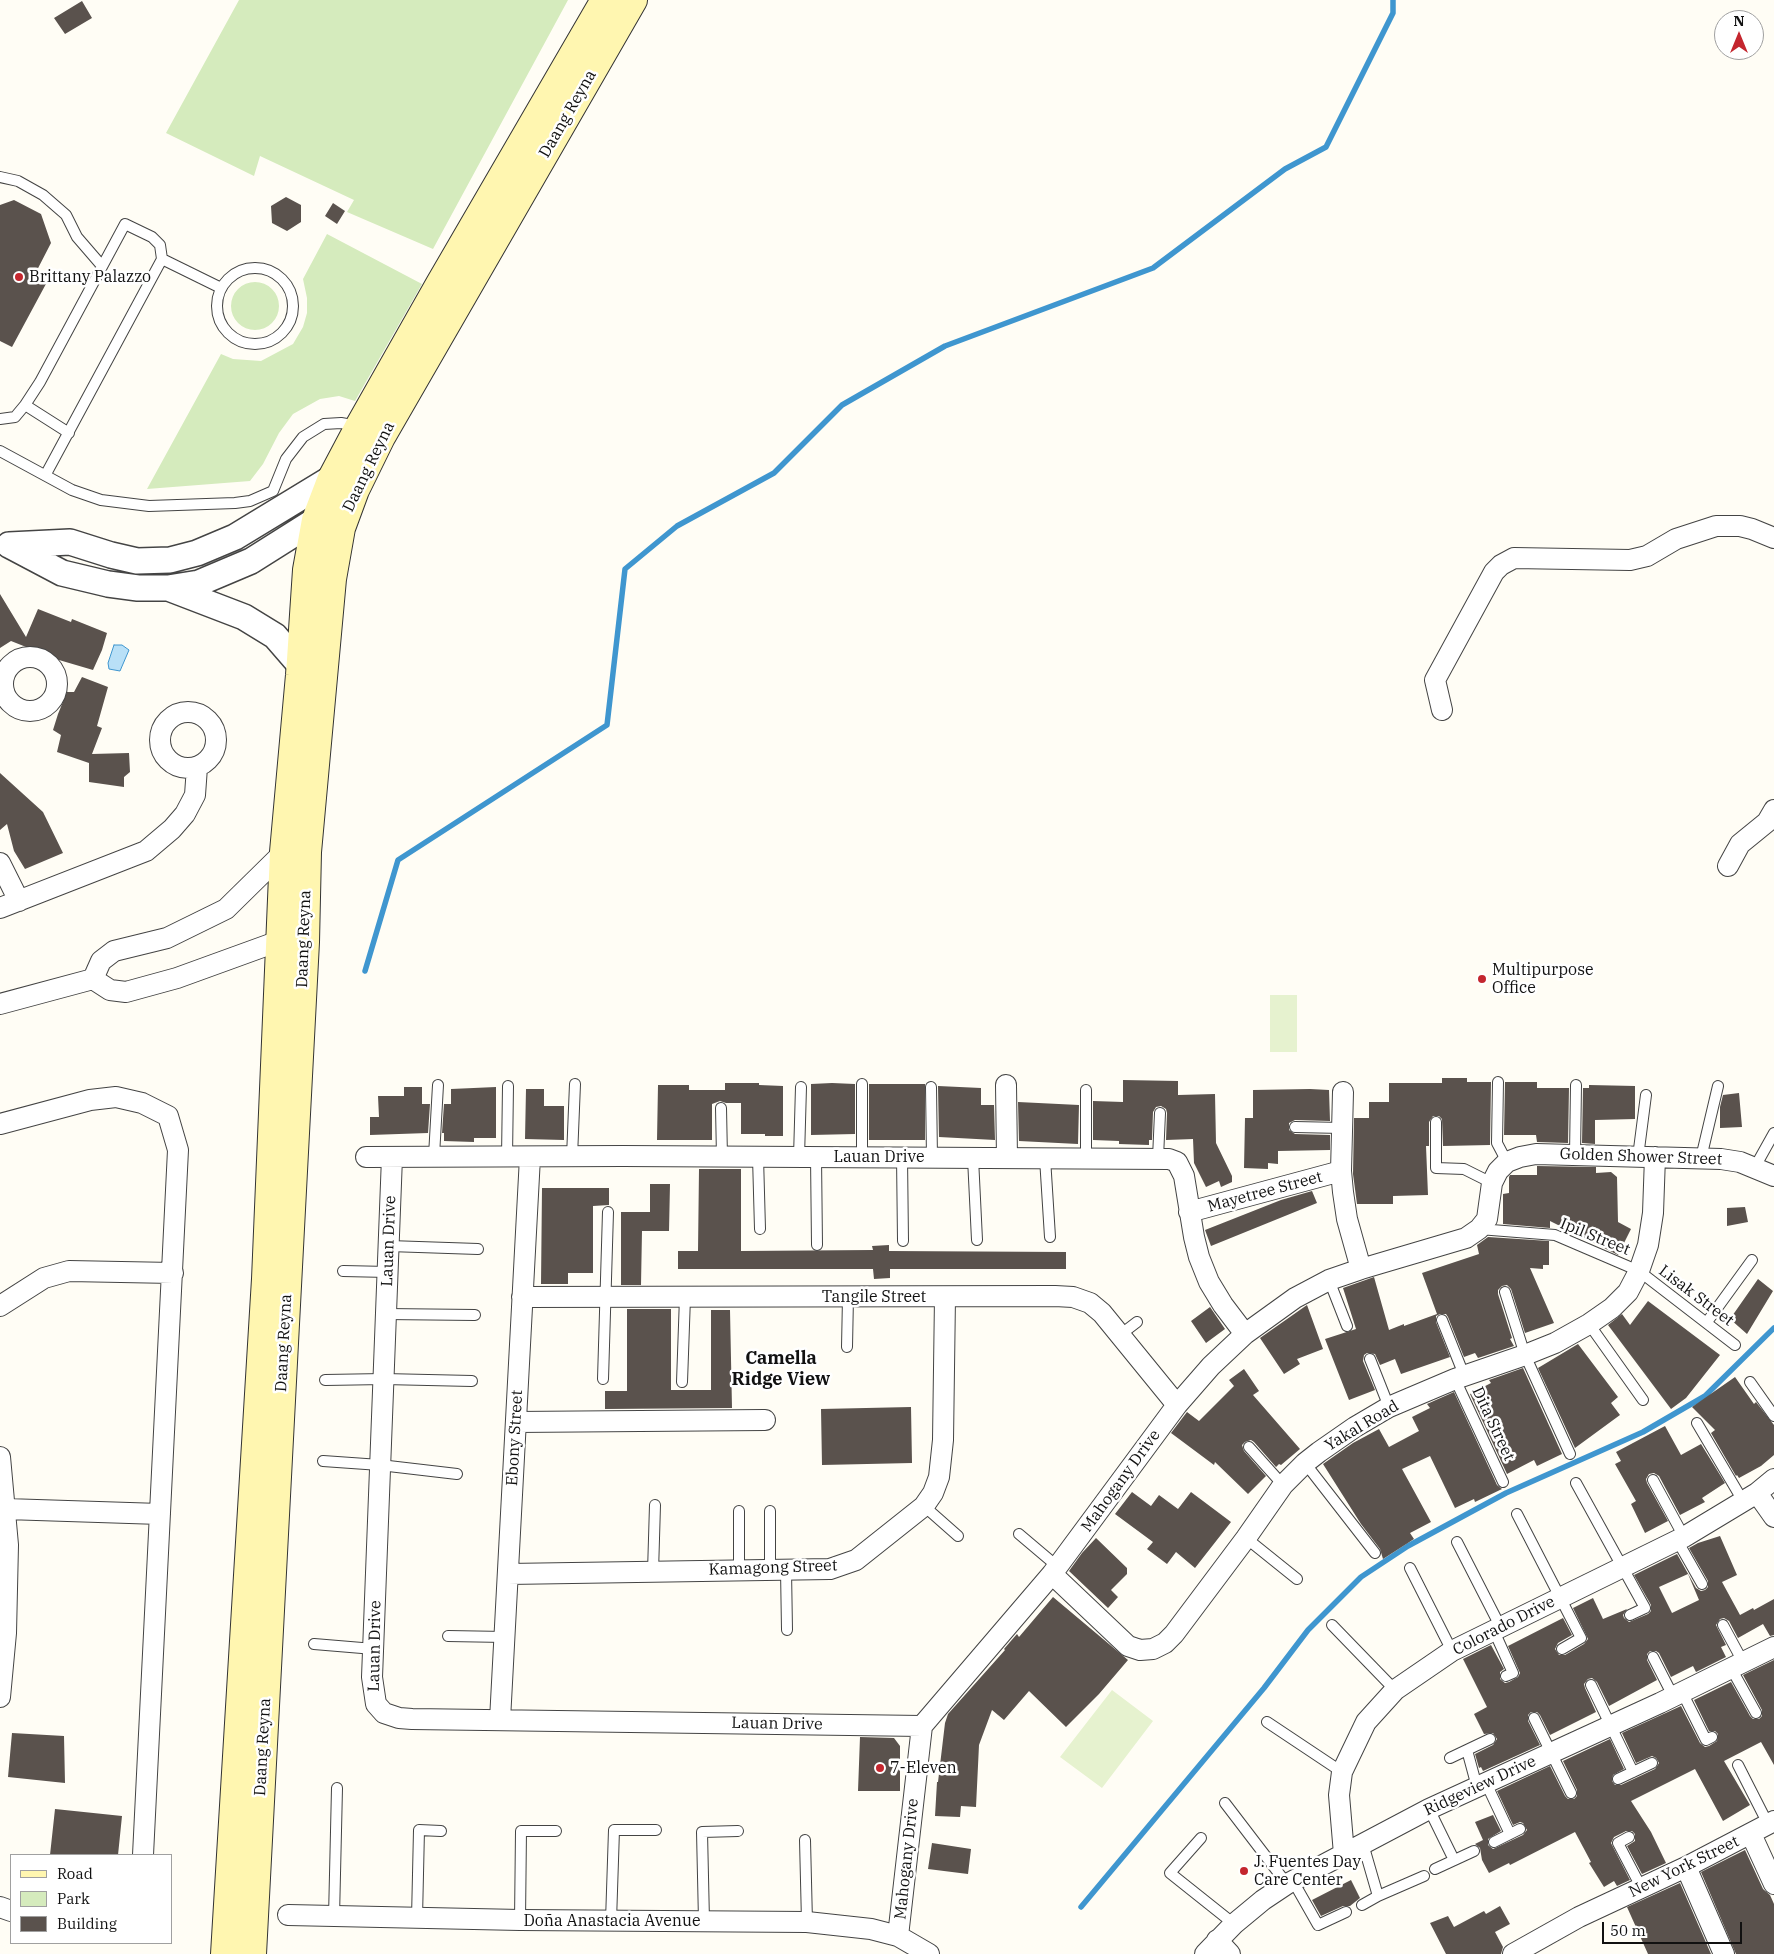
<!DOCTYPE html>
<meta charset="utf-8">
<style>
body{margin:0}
#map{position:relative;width:1774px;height:1954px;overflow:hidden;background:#fffdf5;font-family:"IBM Plex Serif",serif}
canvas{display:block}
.legend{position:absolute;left:10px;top:1854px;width:162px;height:90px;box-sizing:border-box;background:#fff;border:1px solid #a0a0a0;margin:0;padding:6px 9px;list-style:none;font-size:15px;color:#111}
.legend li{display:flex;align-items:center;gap:10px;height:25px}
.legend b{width:25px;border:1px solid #a0a0a0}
.north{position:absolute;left:1714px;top:10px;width:50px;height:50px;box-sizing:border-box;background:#fff;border:1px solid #a0a0a0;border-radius:50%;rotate:0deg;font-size:14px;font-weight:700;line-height:20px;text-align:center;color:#111}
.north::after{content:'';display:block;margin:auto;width:18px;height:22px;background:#c4262e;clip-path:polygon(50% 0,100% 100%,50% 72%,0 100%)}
.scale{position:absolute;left:1602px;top:1922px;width:140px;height:22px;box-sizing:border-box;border:2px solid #111;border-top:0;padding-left:6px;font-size:15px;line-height:18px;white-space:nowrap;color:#111;-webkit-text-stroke:4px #fff;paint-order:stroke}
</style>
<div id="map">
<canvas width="1774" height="1954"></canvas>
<ul class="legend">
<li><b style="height:6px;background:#fff6b0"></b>Road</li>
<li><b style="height:14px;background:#d5ebbd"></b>Park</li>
<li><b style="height:14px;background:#5a524d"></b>Building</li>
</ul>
<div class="north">N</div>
<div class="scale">50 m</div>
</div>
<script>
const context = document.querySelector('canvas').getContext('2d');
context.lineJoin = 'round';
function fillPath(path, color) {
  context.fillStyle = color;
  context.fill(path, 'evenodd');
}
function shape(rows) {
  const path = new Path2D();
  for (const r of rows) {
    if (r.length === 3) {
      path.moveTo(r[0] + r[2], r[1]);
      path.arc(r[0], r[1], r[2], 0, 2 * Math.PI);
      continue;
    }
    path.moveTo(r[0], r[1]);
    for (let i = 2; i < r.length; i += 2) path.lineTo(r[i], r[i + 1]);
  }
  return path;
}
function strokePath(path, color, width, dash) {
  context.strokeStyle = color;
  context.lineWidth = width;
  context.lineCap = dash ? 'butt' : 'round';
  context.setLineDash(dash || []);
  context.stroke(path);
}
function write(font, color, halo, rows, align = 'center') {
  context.font = font + ' "IBM Plex Serif",serif';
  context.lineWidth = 5;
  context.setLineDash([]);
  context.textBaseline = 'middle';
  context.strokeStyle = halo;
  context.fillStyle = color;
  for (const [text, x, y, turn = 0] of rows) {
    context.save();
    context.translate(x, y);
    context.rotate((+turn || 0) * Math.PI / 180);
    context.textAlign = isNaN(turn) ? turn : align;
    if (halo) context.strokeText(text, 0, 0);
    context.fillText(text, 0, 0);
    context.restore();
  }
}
fillPath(shape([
 [239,0,568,0,433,249,347,212,354,200,260,156,254,176,166,133],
 [327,234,422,284,355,401,339,396,320,399,293,414,279,433,263,464,250,481,147,489,221,354,233,359,261,361,293,344,303,327,307,313,307,298,303,279],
 [255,306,24]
]), '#d5ebbd');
fillPath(shape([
 [1270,995,1297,995,1297,1052,1270,1052],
 [1112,1690,1153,1721,1102,1788,1060,1757]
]), '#e6f2cf');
const water = shape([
 [114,645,122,645,129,650,120,671,109,669,108,663,114,645]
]);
fillPath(water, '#b9e0f7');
strokePath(water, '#3f96cf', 1);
strokePath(shape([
 [365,971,398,860,607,725,625,569,677,526,774,473,842,405,945,346,1153,268,1285,169,1326,147,1393,13,1393,0],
 [1081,1907,1264,1688,1308,1630,1361,1577,1408,1546,1506,1493,1643,1432,1705,1396,1774,1328]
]), '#3f96cf', 5.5);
fillPath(shape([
 [82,1,92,18,65,34,54,18],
 [286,197,301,205,301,222,287,231,272,223,271,206],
 [14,200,41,214,51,243,34,276,47,282,12,347,0,341,0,205],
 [333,203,345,211,337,224,325,216],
 [0,594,26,637,38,609,71,622,72,619,107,633,102,650,93,670,59,660,11,641,0,648],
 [82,677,108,687,97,726,102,728,92,754,129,753,130,772,124,777,124,787,89,782,89,763,57,752,61,735,53,730,58,714,67,692,74,692],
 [0,773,43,812,63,853,25,869,14,851,7,824,0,830],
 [1442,1078,1467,1078,1467,1082,1491,1082,1490,1145,1443,1146,1442,1119,1439,1116,1433,1116,1429,1122,1429,1146,1426,1146,1428,1195,1393,1196,1393,1204,1357,1204,1353,1174,1354,1118,1369,1118,1369,1102,1389,1102,1389,1083,1442,1083],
 [1123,1080,1178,1081,1178,1095,1215,1094,1216,1143,1232,1176,1232,1182,1221,1187,1219,1181,1206,1187,1194,1163,1193,1139,1166,1140,1167,1113,1166,1109,1161,1106,1156,1107,1153,1112,1152,1140,1149,1140,1149,1145,1119,1144,1119,1141,1093,1140,1093,1101,1123,1102],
 [1505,1082,1537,1082,1537,1088,1569,1088,1568,1143,1537,1142,1536,1135,1504,1135],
 [725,1083,759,1083,759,1085,783,1086,783,1136,765,1136,765,1134,741,1134,741,1103,726,1103,720,1101,712,1104,712,1140,657,1140,658,1085,689,1085,689,1090,725,1090],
 [832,1083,855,1084,855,1134,811,1135,811,1084],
 [869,1084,925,1084,925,1140,869,1140],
 [1589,1085,1635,1086,1635,1119,1595,1120,1595,1144,1582,1143,1583,1088,1589,1088],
 [938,1086,981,1088,981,1105,994,1105,995,1140,939,1137],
 [404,1087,422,1087,422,1104,430,1104,428,1133,370,1135,370,1117,379,1117,378,1096,404,1096],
 [496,1087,496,1138,474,1138,474,1142,444,1141,444,1133,442,1133,444,1104,451,1104,451,1089],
 [526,1089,544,1089,544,1106,564,1106,564,1140,525,1139],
 [1310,1089,1329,1090,1330,1121,1295,1120,1289,1123,1289,1130,1295,1134,1330,1135,1330,1150,1278,1151,1278,1164,1268,1163,1268,1169,1244,1168,1245,1118,1253,1118,1253,1090],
 [1739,1093,1742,1127,1720,1128,1720,1107,1723,1095],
 [1018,1102,1079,1105,1078,1144,1019,1141],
 [1537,1166,1596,1167,1596,1173,1611,1172,1617,1177,1618,1222,1631,1229,1618,1255,1550,1221,1550,1228,1503,1224,1503,1194,1509,1193,1509,1177,1510,1175,1537,1175],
 [699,1169,741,1169,741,1251,873,1250,872,1246,889,1245,889,1251,1066,1252,1066,1269,890,1269,890,1278,874,1279,873,1269,678,1269,678,1251,698,1251],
 [650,1184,670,1184,669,1231,642,1231,641,1285,621,1285,621,1212,650,1212],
 [542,1188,609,1188,609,1205,593,1206,593,1273,568,1273,568,1284,541,1284],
 [1312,1191,1317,1203,1211,1246,1205,1230,1281,1200],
 [1745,1207,1748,1222,1727,1226,1727,1208],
 [1488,1237,1549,1241,1549,1265,1543,1265,1543,1269,1530,1268,1554,1323,1525,1333,1511,1289,1507,1285,1502,1286,1498,1290,1498,1294,1512,1338,1510,1339,1514,1346,1478,1358,1475,1353,1464,1357,1448,1317,1446,1314,1440,1314,1436,1316,1436,1322,1450,1357,1401,1374,1395,1359,1380,1365,1375,1354,1367,1353,1364,1355,1363,1361,1375,1390,1349,1400,1325,1339,1356,1329,1343,1288,1374,1277,1389,1330,1404,1324,1404,1326,1437,1314,1422,1273,1479,1254,1477,1245],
 [1758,1279,1773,1291,1747,1334,1730,1319],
 [1648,1301,1720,1355,1686,1398,1671,1409,1608,1325,1622,1314,1630,1325],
 [1307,1305,1323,1349,1297,1359,1300,1364,1284,1374,1260,1338],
 [1210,1307,1225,1329,1206,1343,1191,1321],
 [627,1309,671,1309,671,1390,711,1390,711,1310,730,1310,732,1408,605,1409,605,1391,627,1391],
 [1578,1344,1618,1397,1611,1403,1620,1415,1575,1448,1538,1368],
 [1523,1368,1562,1454,1537,1466,1534,1460,1507,1474,1470,1394,1491,1383,1489,1380],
 [1244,1369,1259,1391,1253,1395,1300,1449,1281,1465,1279,1464,1276,1467,1254,1442,1251,1440,1245,1442,1242,1445,1244,1451,1266,1476,1248,1494,1215,1462,1214,1465,1171,1433,1187,1412,1199,1421,1234,1386,1229,1380],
 [1735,1377,1754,1404,1756,1402,1774,1425,1774,1455,1761,1466,1739,1478,1737,1475,1736,1476,1711,1433,1715,1430,1692,1407],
 [1454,1392,1497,1485,1502,1489,1475,1502,1474,1499,1455,1508,1430,1456,1402,1469,1431,1522,1410,1533,1414,1539,1383,1559,1380,1549,1361,1524,1323,1464,1353,1443,1379,1429,1389,1447,1419,1431,1412,1417,1430,1408,1427,1404],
 [911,1407,912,1463,822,1465,821,1409],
 [1665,1426,1681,1455,1701,1444,1725,1483,1702,1498,1705,1502,1680,1515,1659,1476,1654,1473,1649,1474,1646,1479,1647,1483,1668,1521,1645,1533,1631,1504,1636,1501,1615,1464,1621,1461,1616,1452],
 [1132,1492,1151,1506,1159,1495,1178,1509,1191,1492,1231,1522,1195,1568,1176,1552,1167,1564,1147,1549,1153,1542,1115,1514],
 [1720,1536,1737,1575,1722,1582,1740,1615,1753,1608,1754,1610,1774,1599,1774,1635,1770,1636,1763,1624,1738,1638,1729,1621,1724,1618,1720,1619,1716,1625,1726,1645,1721,1647,1726,1657,1696,1672,1693,1666,1671,1677,1659,1653,1656,1651,1650,1651,1647,1654,1647,1660,1657,1680,1609,1706,1597,1682,1592,1678,1588,1679,1584,1684,1585,1688,1596,1712,1550,1735,1540,1715,1537,1712,1531,1712,1528,1715,1528,1721,1540,1745,1483,1771,1481,1767,1479,1768,1475,1754,1493,1745,1497,1739,1493,1733,1484,1734,1474,1714,1487,1707,1463,1659,1491,1645,1504,1669,1500,1672,1500,1679,1505,1683,1509,1682,1518,1677,1520,1673,1508,1646,1563,1618,1572,1635,1558,1643,1555,1649,1559,1655,1565,1655,1584,1644,1588,1639,1573,1608,1593,1598,1603,1619,1627,1609,1623,1615,1624,1618,1629,1622,1648,1614,1651,1611,1651,1605,1634,1575,1677,1554,1696,1588,1701,1591,1705,1590,1708,1587,1708,1581,1689,1548,1698,1543],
 [1688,1574,1699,1600,1672,1613,1659,1587],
 [1096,1538,1127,1568,1127,1574,1111,1590,1118,1597,1108,1608,1069,1571,1082,1553],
 [1053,1597,1128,1660,1099,1694,1066,1727,1029,1691,1004,1720,992,1710,979,1745,976,1807,961,1806,960,1817,935,1816,937,1782,938,1782,945,1723,948,1714,1005,1650,1004,1649,1010,1642,1017,1634,1019,1637],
 [1774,1660,1774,1765,1761,1742,1724,1761,1750,1805,1723,1821,1695,1769,1631,1801,1651,1832,1666,1863,1642,1874,1627,1846,1635,1841,1635,1834,1632,1831,1626,1831,1614,1837,1611,1843,1630,1880,1617,1886,1614,1881,1604,1887,1589,1863,1591,1862,1575,1832,1510,1865,1509,1863,1489,1873,1482,1860,1480,1848,1475,1844,1483,1840,1475,1822,1493,1815,1501,1831,1488,1839,1488,1845,1493,1849,1523,1835,1527,1830,1523,1823,1520,1822,1513,1825,1497,1791,1550,1766,1565,1796,1568,1799,1574,1799,1577,1796,1577,1790,1563,1761,1610,1739,1624,1769,1613,1775,1612,1781,1615,1785,1621,1785,1655,1769,1659,1763,1656,1758,1652,1756,1636,1763,1622,1733,1681,1706,1700,1743,1705,1747,1709,1746,1717,1741,1718,1734,1715,1731,1709,1731,1694,1700,1731,1682,1750,1716,1753,1719,1759,1719,1762,1716,1762,1710,1743,1675],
 [12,1733,64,1736,65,1783,8,1777],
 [860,1737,894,1738,900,1746,900,1791,858,1791],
 [55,1809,122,1816,118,1855,50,1855],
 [932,1843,971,1849,968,1874,928,1869],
 [1745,1850,1763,1889,1770,1895,1774,1904,1774,1954,1736,1954,1701,1872],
 [1351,1880,1360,1898,1350,1906,1343,1906,1321,1916,1312,1900],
 [1680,1883,1711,1954,1648,1954,1627,1907],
 [1500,1906,1510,1924,1495,1932,1503,1947,1501,1954,1446,1954,1430,1923,1448,1916,1454,1927,1484,1911,1486,1914]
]), '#5a524d');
const service = shape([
 [0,177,18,181,43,195,66,215,77,237,102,266],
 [162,259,221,288],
 [255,306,38],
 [25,405,69,433],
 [0,419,15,417,25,405,40,382,125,224,152,237,160,245,162,259,46,474],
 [0,451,72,490,101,500,149,506,235,503,250,501,273,491,286,459,303,437,324,424,341,423,358,426],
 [1498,1082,1497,1143,1507,1162],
 [931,1087,932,1158],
 [1086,1090,1086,1158],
 [721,1108,722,1157],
 [1436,1122,1436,1168,1464,1169,1492,1183],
 [1295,1127,1342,1128],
 [1575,1155,1576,1085],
 [434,1156,438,1085],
 [507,1157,508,1086],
 [572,1157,575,1084],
 [758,1157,760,1229],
 [799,1157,801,1087],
 [816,1157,817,1245],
 [862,1157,862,1084],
 [902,1157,903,1241],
 [1638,1157,1646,1095],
 [973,1158,977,1240],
 [1045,1158,1050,1237],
 [1158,1158,1160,1113],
 [1701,1158,1718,1086],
 [1755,1167,1774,1133],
 [1479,1229,1555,1235,1639,1271,1735,1345],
 [389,1246,478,1249],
 [343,1271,388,1272],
 [1329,1280,1347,1326],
 [1505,1292,1525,1355,1570,1454],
 [386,1314,475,1315],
 [1442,1320,1464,1375],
 [1707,1322,1752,1260],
 [1589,1324,1643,1400],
 [1120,1335,1137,1322],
 [847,1347,848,1297],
 [1370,1359,1389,1407],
 [603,1379,608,1212],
 [1455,1379,1503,1482],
 [325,1380,384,1379,472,1381],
 [682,1382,685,1297],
 [1750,1382,1774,1416],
 [1697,1423,1743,1501],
 [1249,1447,1283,1485],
 [323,1461,380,1465,457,1474],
 [1305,1463,1375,1553],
 [1653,1480,1684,1537],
 [1576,1483,1645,1608,1630,1615],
 [924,1506,958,1536],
 [770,1511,770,1570],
 [1517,1514,1581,1638,1562,1649],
 [1019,1534,1058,1567],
 [1246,1538,1297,1579],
 [1677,1540,1702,1584],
 [1457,1542,1501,1628],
 [1410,1568,1452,1651],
 [739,1570,739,1511],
 [786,1570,787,1630],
 [653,1572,655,1505],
 [1332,1625,1395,1690],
 [1723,1625,1743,1662],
 [1494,1631,1513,1673,1506,1676],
 [448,1636,505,1637],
 [314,1644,374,1649],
 [1653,1657,1673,1696],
 [1731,1668,1756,1713],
 [1591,1685,1633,1772],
 [1682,1692,1706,1740,1712,1737],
 [1534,1718,1571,1793],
 [1267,1722,1342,1772],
 [1467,1750,1477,1787],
 [1450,1758,1490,1739],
 [1738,1765,1768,1824],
 [1618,1779,1652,1763],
 [1486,1783,1510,1834],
 [1225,1803,1287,1884],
 [1429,1809,1454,1860],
 [1629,1837,1618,1843,1641,1887],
 [1201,1838,1170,1873,1234,1924],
 [805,1840,807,1922],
 [1494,1842,1520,1829],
 [1363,1844,1378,1896],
 [1435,1869,1474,1851],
 [1293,1881,1318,1925,1346,1912],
 [1362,1905,1378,1896,1424,1876],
 [334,1917,337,1788],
 [417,1918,419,1830,441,1831],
 [520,1920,521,1831,556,1831],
 [611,1921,614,1830,656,1830],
 [704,1921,702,1832,738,1831]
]);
const minor = shape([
 [30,684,27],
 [1442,710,1435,680,1494,572,1501,565,1514,558,1630,560,1647,556,1676,539,1716,526,1740,526,1752,529,1774,538],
 [188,740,28],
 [0,863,19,901],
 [1728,866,1740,844,1767,822,1774,810],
 [0,908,146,851,172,829,185,814,195,795,197,767],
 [93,979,101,961,114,951,167,938,226,909,284,852,289,852],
 [0,1004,93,979,110,990,126,992,177,978,279,941,291,941],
 [1006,1085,1007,1158],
 [1343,1092,1341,1171,1343,1192,1347,1219,1361,1269],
 [0,1124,90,1100,116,1097,142,1103,168,1116,178,1150,143,1855],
 [366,1157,623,1156,1169,1159,1177,1162,1184,1176,1194,1237,1199,1257,1209,1282,1223,1305,1245,1334],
 [392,1157,372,1677,376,1704,384,1713,399,1718,412,1719,922,1726],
 [1189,1212,1341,1171],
 [522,1297,1055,1296,1073,1297,1090,1303,1102,1313,1177,1405],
 [0,1306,44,1278,69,1271,173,1273],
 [516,1422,765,1420],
 [0,1457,8,1545,6,1633,0,1697],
 [1757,1493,1774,1517],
 [6,1509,160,1514],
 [508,1574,830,1569,856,1560,924,1506,933,1493,939,1477,943,1440,945,1297],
 [1052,1574,1128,1646,1140,1650,1153,1649,1165,1643,1174,1634,1246,1538,1283,1485,1305,1463,1319,1452,1355,1427,1389,1407,1455,1379,1525,1355,1555,1343,1589,1324,1612,1308,1628,1292,1639,1271,1648,1245,1653,1213,1655,1157],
 [500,1720,530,1157],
 [1751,1834,1774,1884],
 [1344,1854,1339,1795,1342,1772,1366,1722,1395,1690,1452,1651,1684,1537,1757,1493,1774,1479],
 [1686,1867,1724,1954],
 [0,1907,11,1911],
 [288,1915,520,1920,807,1922,871,1929,898,1936,929,1954],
 [898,1936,922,1726,1052,1574,1177,1405,1211,1366,1245,1334,1295,1298,1329,1280,1361,1269,1466,1238,1479,1229,1487,1219,1492,1183,1498,1171,1507,1162,1520,1157,1536,1154,1721,1159,1740,1162,1774,1176],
 [1217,1940,1230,1954],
 [1205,1954,1234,1924,1263,1900,1287,1884,1429,1809,1660,1703,1774,1647],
 [1513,1954,1579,1917,1686,1867,1774,1821]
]);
const tertiary = shape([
 [9,545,70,542,111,555,137,561,170,560,197,553,235,537,332,478,343,484],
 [9,545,62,573,108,584,138,588,168,588,199,583,251,561,316,520,331,525],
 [171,589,244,617,275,636,301,666]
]);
const secondary = shape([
 [225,1954,266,1279,284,852,300,675,307,570,316,520,332,478,359,427,440,284,605,0],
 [252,1954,305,942,307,852,332,579,341,528,355,490,381,437,633,0]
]);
strokePath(service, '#444', 12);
strokePath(minor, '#444', 22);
strokePath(tertiary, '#444', 28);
strokePath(secondary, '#333', 30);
strokePath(service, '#fff', 10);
strokePath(minor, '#fff', 20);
strokePath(tertiary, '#fff', 25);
strokePath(secondary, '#fff6b0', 28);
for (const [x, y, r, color] of [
 [19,277,5,"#c4262e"],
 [1482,979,5,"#c4262e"],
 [880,1768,5,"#c4262e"],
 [1244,1871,5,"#c4262e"]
]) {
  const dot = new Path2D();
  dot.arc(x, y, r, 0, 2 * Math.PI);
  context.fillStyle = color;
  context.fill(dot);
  strokePath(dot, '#fff', 2);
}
write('16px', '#111', '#fff', [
 ["Daang Reyna",568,114,-60],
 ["Daang Reyna",369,467,-64],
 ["Daang Reyna",304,939,-88],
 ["Lauan Drive",879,1157],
 ["Golden Shower Street",1641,1157,2],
 ["Mayetree Street",1265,1192,-15],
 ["Ipil Street",1595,1237,22],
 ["Lauan Drive",389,1241,-88],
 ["Lisak Street",1696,1296,37],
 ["Tangile Street",874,1297],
 ["Daang Reyna",284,1343,-87],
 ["Dita Street",1493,1424,65],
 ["Yakal Road",1362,1426,-31],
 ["Ebony Street",515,1438,-87],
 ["Mahogany Drive",1121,1481,-54],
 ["Kamagong Street",773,1568,-2],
 ["Colorado Drive",1504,1626,-27],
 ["Lauan Drive",375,1646,-89],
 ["Lauan Drive",777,1724,1],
 ["Daang Reyna",263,1747,-87],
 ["Ridgeview Drive",1480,1786,-25],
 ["Mahogany Drive",907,1859,-84],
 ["New York Street",1684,1867,-26],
 ["Doña Anastacia Avenue",612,1921]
]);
write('16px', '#111', '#fff', [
 ["Brittany Palazzo",29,277],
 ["Multipurpose",1492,970],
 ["Office",1492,988],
 ["7-Eleven",890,1768],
 ["J. Fuentes Day",1254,1862],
 ["Care Center",1254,1880]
], 'left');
write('bold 18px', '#111', '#fff', [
 ["Camella",781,1359],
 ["Ridge View",781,1380]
]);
</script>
